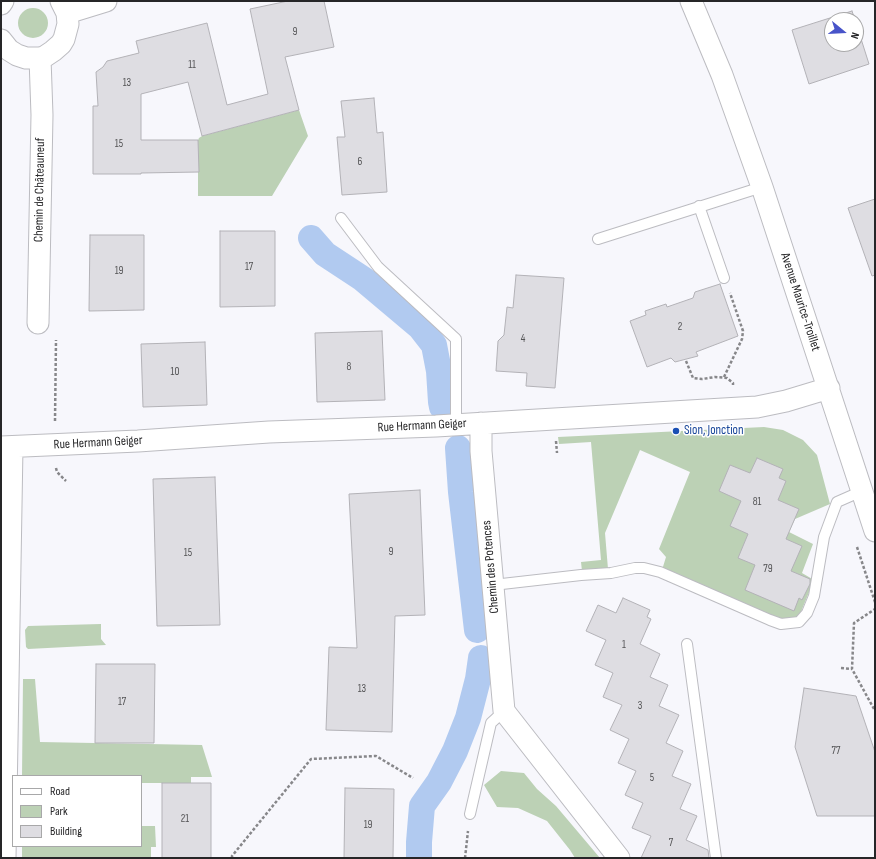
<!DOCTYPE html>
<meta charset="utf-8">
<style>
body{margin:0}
#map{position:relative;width:876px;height:859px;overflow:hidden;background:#f7f7fc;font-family:"Sofia Sans Condensed",sans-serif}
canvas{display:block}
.frame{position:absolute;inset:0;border:2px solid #262628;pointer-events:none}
.legend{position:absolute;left:12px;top:775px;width:130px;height:72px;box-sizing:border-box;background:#fff;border:1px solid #a8a8a9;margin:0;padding:5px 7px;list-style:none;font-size:12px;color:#262628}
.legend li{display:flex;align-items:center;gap:8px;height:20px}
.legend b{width:20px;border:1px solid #a8a8a9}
.north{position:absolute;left:824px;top:12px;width:40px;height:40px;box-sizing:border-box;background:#fff;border:1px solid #a8a8a9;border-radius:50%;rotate:108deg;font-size:11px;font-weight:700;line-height:16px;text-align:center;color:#262628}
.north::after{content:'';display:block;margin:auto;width:14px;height:18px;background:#4854c9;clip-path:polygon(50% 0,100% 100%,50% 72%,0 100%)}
</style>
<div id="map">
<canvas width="876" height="859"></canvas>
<div class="frame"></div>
<ul class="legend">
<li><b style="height:5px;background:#fff"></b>Road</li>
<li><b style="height:11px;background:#bcd1b5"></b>Park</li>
<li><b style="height:11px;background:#dedde2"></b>Building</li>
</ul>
<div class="north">N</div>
</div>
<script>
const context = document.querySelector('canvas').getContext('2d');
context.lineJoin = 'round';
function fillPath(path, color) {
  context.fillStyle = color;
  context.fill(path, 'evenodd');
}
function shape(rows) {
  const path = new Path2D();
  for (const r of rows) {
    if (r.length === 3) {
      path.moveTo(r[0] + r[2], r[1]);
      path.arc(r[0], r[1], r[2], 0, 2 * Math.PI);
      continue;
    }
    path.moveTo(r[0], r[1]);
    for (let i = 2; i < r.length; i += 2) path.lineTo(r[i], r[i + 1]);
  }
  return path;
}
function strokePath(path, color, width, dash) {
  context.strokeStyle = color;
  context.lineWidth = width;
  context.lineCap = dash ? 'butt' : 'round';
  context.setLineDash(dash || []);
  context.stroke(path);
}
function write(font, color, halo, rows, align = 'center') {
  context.font = font + ' "Sofia Sans Condensed",sans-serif';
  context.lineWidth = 3;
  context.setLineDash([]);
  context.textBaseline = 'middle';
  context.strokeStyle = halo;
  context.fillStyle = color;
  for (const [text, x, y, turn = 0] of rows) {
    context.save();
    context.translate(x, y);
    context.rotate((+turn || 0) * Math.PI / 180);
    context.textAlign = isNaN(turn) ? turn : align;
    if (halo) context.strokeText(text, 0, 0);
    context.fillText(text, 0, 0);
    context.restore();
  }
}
fillPath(shape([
 [33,23,15],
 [299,110,308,136,272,196,198,196,198,140,199,138,202,136],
 [764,427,783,430,803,440,817,455,830,504,795,519,789,532,813,544,802,573,814,580,796,624,792,626,662,570,666,557,659,549,690,472,640,450,605,533,608,569,582,571,581,562,601,560,591,442,559,444,558,437],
 [101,624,101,639,106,645,28,649,26,647,25,630,28,626],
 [23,679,35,679,40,742,202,745,212,777,191,777,191,783,142,783,142,826,155,826,156,847,151,847,151,858,22,858,22,846,141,846,141,776,22,776],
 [501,771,524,773,537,789,556,806,600,858,575,858,570,850,547,821,518,808,497,807,484,785]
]), '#bcd1b5');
strokePath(shape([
 [311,238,325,254,363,279,420,327,434,345,439,371,441,402,442,407],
 [458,448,461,492,477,630],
 [419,858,419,842,422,806,439,782,455,751,468,718,478,679,481,658]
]), '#b1caf0', 26);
const building = shape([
 [288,1,324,1,334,47,285,57,299,110,202,136,188,82,141,94,141,140,198,140,199,172,141,173,141,174,93,174,93,106,98,106,96,72,103,67,107,61,139,53,136,41,207,23,227,105,268,94,250,9,288,1],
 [852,11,855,20,832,20,832,44,856,44,856,23,869,64,809,84,792,30,852,11],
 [374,98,377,133,383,132,387,192,342,195,337,137,345,137,341,101,374,98],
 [875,199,875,275,872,276,848,208,875,199],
 [220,231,275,231,275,306,220,307,220,231],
 [90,235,144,235,144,310,89,311,90,235],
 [516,275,564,278,555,388,526,386,527,373,496,371,498,341,504,335,507,307,513,308,516,275],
 [720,284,738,336,696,352,698,356,675,362,671,358,647,367,630,321,646,315,645,311,666,304,667,307,693,298,695,292,720,284],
 [382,331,385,400,317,402,315,333,382,331],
 [205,342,207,405,143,407,141,344,205,342],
 [757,458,783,469,779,478,786,481,778,500,799,509,786,539,802,546,791,571,810,579,810,584,802,600,799,598,794,611,745,590,755,565,738,558,748,534,730,526,741,501,719,491,730,465,750,473,757,458],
 [215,477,220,625,157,626,153,479,215,477],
 [420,490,425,615,395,616,392,732,326,730,329,647,357,648,349,494,420,490],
 [623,598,650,610,647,617,651,619,640,644,660,654,650,677,668,685,659,706,679,715,666,743,683,751,672,776,691,784,680,809,697,816,686,840,708,850,709,858,641,858,651,836,632,828,643,803,625,795,636,771,618,763,629,739,610,730,622,705,603,697,613,673,595,665,606,640,586,631,598,605,616,613,623,598],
 [96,664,155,664,154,743,95,743,96,664],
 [804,688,856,696,875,752,875,816,817,816,795,747,804,688],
 [162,783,211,783,211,858,162,858,162,783],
 [345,788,394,789,393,858,344,858,345,788]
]);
fillPath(building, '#dedde2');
strokePath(building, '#b3b2b7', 1);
const lane = shape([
 [699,206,724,278],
 [341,218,378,267,456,339,456,424],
 [598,239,762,187],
 [493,585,581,575,611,573,635,568,644,568,660,572,770,620,781,624,799,622,807,613,814,596,824,537,837,502,862,491],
 [687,644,716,858],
 [470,814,491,723,504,711]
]);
const street = shape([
 [691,1,722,75,762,187,875,531],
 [1,4,3,1],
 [67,13,106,1],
 [1,40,9,50,17,55,26,58,39,58,44,57,53,51,61,44,64,39,68,24,67,13,61,1],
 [38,323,42,115,40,58],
 [481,423,481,451,504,711,619,858],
 [1,447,138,441,269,432,436,426,757,407,786,401,829,388],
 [5,858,12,447]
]);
strokePath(lane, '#bcbcc1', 12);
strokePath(street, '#bcbcc1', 23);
strokePath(shape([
 [686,361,693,378,702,379,715,377,727,378,733,383,733,385],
 [724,377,742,339,743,331,730,293],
 [55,421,56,340],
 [556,441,557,453],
 [56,468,57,472,66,481],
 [857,547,875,602],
 [841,668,852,669],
 [874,709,852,669,854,623,875,609],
 [232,858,232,856,311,759,376,756,413,778],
 [465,858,468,831]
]), '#87878a', 2.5, [3, 2]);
strokePath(lane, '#fff', 10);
strokePath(street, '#fff', 21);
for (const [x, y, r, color] of [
 [676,431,4,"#1a4fb4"]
]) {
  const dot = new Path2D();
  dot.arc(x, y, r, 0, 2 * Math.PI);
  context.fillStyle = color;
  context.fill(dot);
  strokePath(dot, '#fff', 1.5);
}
write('11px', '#545456', null, [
 ["9",295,32],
 ["11",192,65],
 ["13",127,83],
 ["15",119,144],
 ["6",360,162],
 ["17",249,267],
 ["19",119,271],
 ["2",680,327],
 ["4",523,339],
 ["8",349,367],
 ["10",175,372],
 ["81",757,502],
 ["9",391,552],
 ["15",188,553],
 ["79",768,569],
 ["1",624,645],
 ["13",362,689],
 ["17",122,702],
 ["3",640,706],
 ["77",836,751],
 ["5",652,778],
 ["21",185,819],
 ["19",368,825],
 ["7",671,843]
]);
write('13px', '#262628', '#fff', [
 ["Chemin de Châteauneuf",40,190,-89],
 ["Avenue Maurice-Troillet",800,302,72],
 ["Rue Hermann Geiger",422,426,-3],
 ["Rue Hermann Geiger",98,443,-3],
 ["Chemin des Potences",491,567,-95]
]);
write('13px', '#164399', '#fff', [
 ["Sion, Jonction",684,431]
], 'left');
</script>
